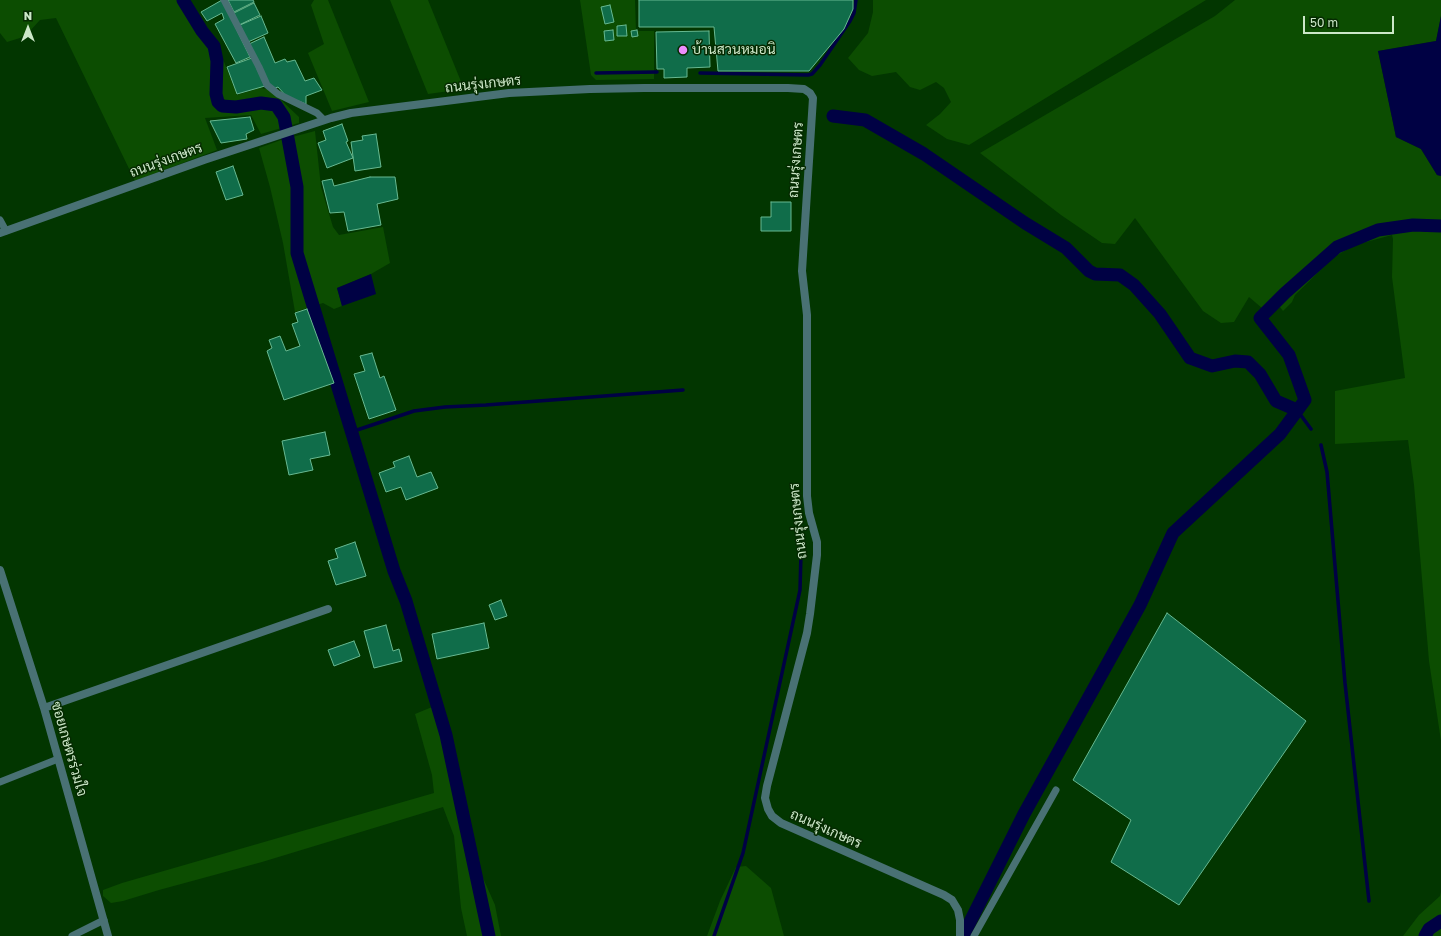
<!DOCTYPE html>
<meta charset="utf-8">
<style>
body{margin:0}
#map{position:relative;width:1441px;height:936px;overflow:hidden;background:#023600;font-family:"Golos Text",sans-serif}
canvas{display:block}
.north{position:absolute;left:8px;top:8px;width:40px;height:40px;-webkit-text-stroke:3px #052a01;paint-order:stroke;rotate:0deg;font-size:11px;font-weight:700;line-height:16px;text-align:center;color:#cce7c8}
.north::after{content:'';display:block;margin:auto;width:14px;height:18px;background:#cce7c8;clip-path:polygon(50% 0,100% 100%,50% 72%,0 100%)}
.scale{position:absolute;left:1303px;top:16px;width:91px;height:18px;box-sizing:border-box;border:2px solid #cce7c8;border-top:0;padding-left:5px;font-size:12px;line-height:14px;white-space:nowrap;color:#cce7c8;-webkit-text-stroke:3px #052a01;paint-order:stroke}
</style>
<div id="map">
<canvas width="1441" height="936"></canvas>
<div class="north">N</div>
<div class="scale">50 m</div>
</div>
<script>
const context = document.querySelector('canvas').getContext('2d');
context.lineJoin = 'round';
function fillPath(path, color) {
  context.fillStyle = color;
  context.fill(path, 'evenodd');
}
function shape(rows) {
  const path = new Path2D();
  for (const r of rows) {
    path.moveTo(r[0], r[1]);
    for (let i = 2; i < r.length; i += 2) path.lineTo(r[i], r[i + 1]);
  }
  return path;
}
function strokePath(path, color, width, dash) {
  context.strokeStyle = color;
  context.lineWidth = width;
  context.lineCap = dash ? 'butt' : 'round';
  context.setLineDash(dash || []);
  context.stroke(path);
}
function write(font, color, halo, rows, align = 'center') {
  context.font = font + ' "Golos Text",Sarabun,sans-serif';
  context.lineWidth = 3;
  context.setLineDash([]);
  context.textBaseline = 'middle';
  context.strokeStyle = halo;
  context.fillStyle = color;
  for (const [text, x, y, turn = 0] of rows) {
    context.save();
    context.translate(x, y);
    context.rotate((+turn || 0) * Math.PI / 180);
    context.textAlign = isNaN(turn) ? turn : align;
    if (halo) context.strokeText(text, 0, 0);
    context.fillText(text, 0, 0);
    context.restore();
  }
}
fillPath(shape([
 [0,0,190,0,221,54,237,95,260,88,267,89,278,97,299,117,299,123,261,134,251,115,205,118,217,150,135,181,56,18,40,20,29,32,20,38,7,42,0,33],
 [314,0,328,0,369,102,332,111,308,53,324,44,311,5],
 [390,0,428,0,464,89,428,94],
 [580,0,635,0,636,31,654,31,654,79,596,80,591,75],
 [873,0,1206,0,969,145,947,139,926,125,940,114,951,102,944,88,936,82,920,90,910,87,896,72,872,76,859,70,848,58,868,33,873,12],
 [1235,0,1441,0,1441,16,1436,41,1378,51,1396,137,1421,149,1437,175,1441,176,1441,741,1429,661,1414,485,1408,440,1335,444,1335,391,1405,378,1392,277,1393,239,1392,235,1355,245,1334,257,1295,295,1292,302,1283,311,1280,307,1269,314,1249,297,1234,322,1221,323,1203,311,1135,218,1115,244,1102,243,1061,215,980,153,1215,16],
 [315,131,321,187,333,227,339,235,383,227,390,263,371,274,337,288,342,306,334,309,323,303,295,312,283,243,270,187,259,148,281,140],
 [432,707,475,860,495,905,501,936,467,936,461,908,454,836,443,807,262,862,159,890,123,901,111,903,103,896,103,890,122,883,434,793,432,775,415,714],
 [746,866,771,888,784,936,707,936,720,901,736,867],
 [1441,892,1441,936,1403,936,1419,915,1440,896]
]), '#0c4d01');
fillPath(shape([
 [1441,16,1441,176,1437,175,1421,149,1396,137,1378,51,1436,41],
 [371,274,376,294,342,306,337,288]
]), '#000144');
strokePath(shape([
 [596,73,657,72],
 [700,73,808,75,812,74,820,65,850,21,854,13,856,0],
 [1297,410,1311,429],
 [351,432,414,411,445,407,486,405,683,390],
 [1321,445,1327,472,1345,683,1369,901],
 [714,936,743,853,800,590,801,554]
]), '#000144', 3.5);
strokePath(shape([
 [183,0,202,31,214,46,217,61,216,94,218,102,222,106,236,107,261,103,276,105,284,117,297,187,297,253,394,571,406,601,446,735,489,936],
 [833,116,865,120,924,154,1025,223,1066,248,1089,271,1095,274,1120,275,1134,285,1160,314,1190,358,1212,366,1235,361,1248,362,1260,374,1276,401,1297,410],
 [963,936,1024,814,1140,605,1173,533,1280,434,1305,400,1289,355,1260,318,1285,293,1337,247,1378,230,1413,225,1441,226],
 [1425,936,1429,929,1441,921]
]), '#000144', 13);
const building = shape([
 [222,0,250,57,236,63,215,24,224,19,222,13,207,21,201,12,222,0],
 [228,0,253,0,254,2,234,12,228,0],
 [639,0,853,0,853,9,844,29,809,71,718,71,714,27,639,27,639,0],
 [254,3,260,15,239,25,234,13,254,3],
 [610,5,614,22,605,24,601,7,610,5],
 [261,16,268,33,248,42,240,25,261,16],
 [626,25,627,36,617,36,617,26,626,25],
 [613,30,614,40,605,41,604,31,613,30],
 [637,30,638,36,632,37,631,31,637,30],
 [709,31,710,67,687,68,687,77,664,78,664,69,657,69,656,32,709,31],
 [264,37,275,63,285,59,287,62,295,60,305,81,314,78,322,90,306,96,306,104,286,96,278,87,273,89,268,84,249,44,264,37],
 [252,58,265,86,237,94,227,67,252,58],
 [250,117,254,130,246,134,247,139,221,143,210,121,250,117],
 [342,124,348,141,346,142,353,158,327,168,318,143,326,140,323,131,342,124],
 [376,134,381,167,355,171,351,142,363,140,362,136,376,134],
 [233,166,243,195,226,200,216,172,233,166],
 [370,177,395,177,398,199,377,204,381,225,348,231,344,212,330,213,322,181,332,179,334,186,370,177],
 [771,202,791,202,791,231,761,231,761,217,771,217,771,202],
 [307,309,334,383,284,400,267,351,272,348,269,340,280,336,286,351,300,346,292,324,298,322,295,313,307,309],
 [372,353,380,378,384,376,396,410,369,419,354,374,365,371,360,356,372,353],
 [325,432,330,455,310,459,313,470,289,475,282,441,325,432],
 [409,456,417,477,431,472,438,488,406,500,401,487,386,492,379,473,395,467,393,462,409,456],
 [355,542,366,576,336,585,328,561,338,558,335,549,355,542],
 [501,600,507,616,495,620,489,605,501,600],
 [1167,613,1306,721,1179,905,1111,862,1131,820,1073,780,1167,613],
 [484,623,489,648,437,659,432,634,484,623],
 [386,625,393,651,399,649,402,661,374,668,364,631,386,625],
 [354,641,360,656,334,666,328,650,354,641]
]);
fillPath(building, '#106d4a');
strokePath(building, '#67b991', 1);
strokePath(shape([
 [224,0,259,67,267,85,278,94,317,113,324,120],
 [0,220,6,231],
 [0,782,58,759],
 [72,936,104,920],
 [974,936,1056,790]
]), '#497174', 7);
strokePath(shape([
 [0,233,204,160,331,118,351,113,509,93,590,89,644,88,788,88,804,89,810,93,813,98,802,271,807,315,807,496,809,513,817,542,817,555,810,614,807,633,767,786,765,798,768,809,772,816,781,823,944,895,952,900,958,910,960,920,960,936],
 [0,570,44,708,108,936],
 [44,708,328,609]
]), '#497174', 8);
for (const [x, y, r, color] of [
 [683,50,5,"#eb8dfc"]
]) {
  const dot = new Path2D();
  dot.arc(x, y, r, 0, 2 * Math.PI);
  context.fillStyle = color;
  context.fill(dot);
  strokePath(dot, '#052a01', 1.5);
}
write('14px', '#cce7c8', '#052a01', [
 ["บ้านสวนหมอนิ",692,50]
], 'left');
write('14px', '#cce7c8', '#052a01', [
 ["ถนนรุ่งเกษตร",483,84,-6],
 ["ถนนรุ่งเกษตร",166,160,-20],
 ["ถนนรุ่งเกษตร",796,160,-86],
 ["ถนนรุ่งเกษตร",798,521,-96],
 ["ซอยเกษตรร่วมใจ",69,749,74],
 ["ถนนรุ่งเกษตร",826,829,24]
]);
</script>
